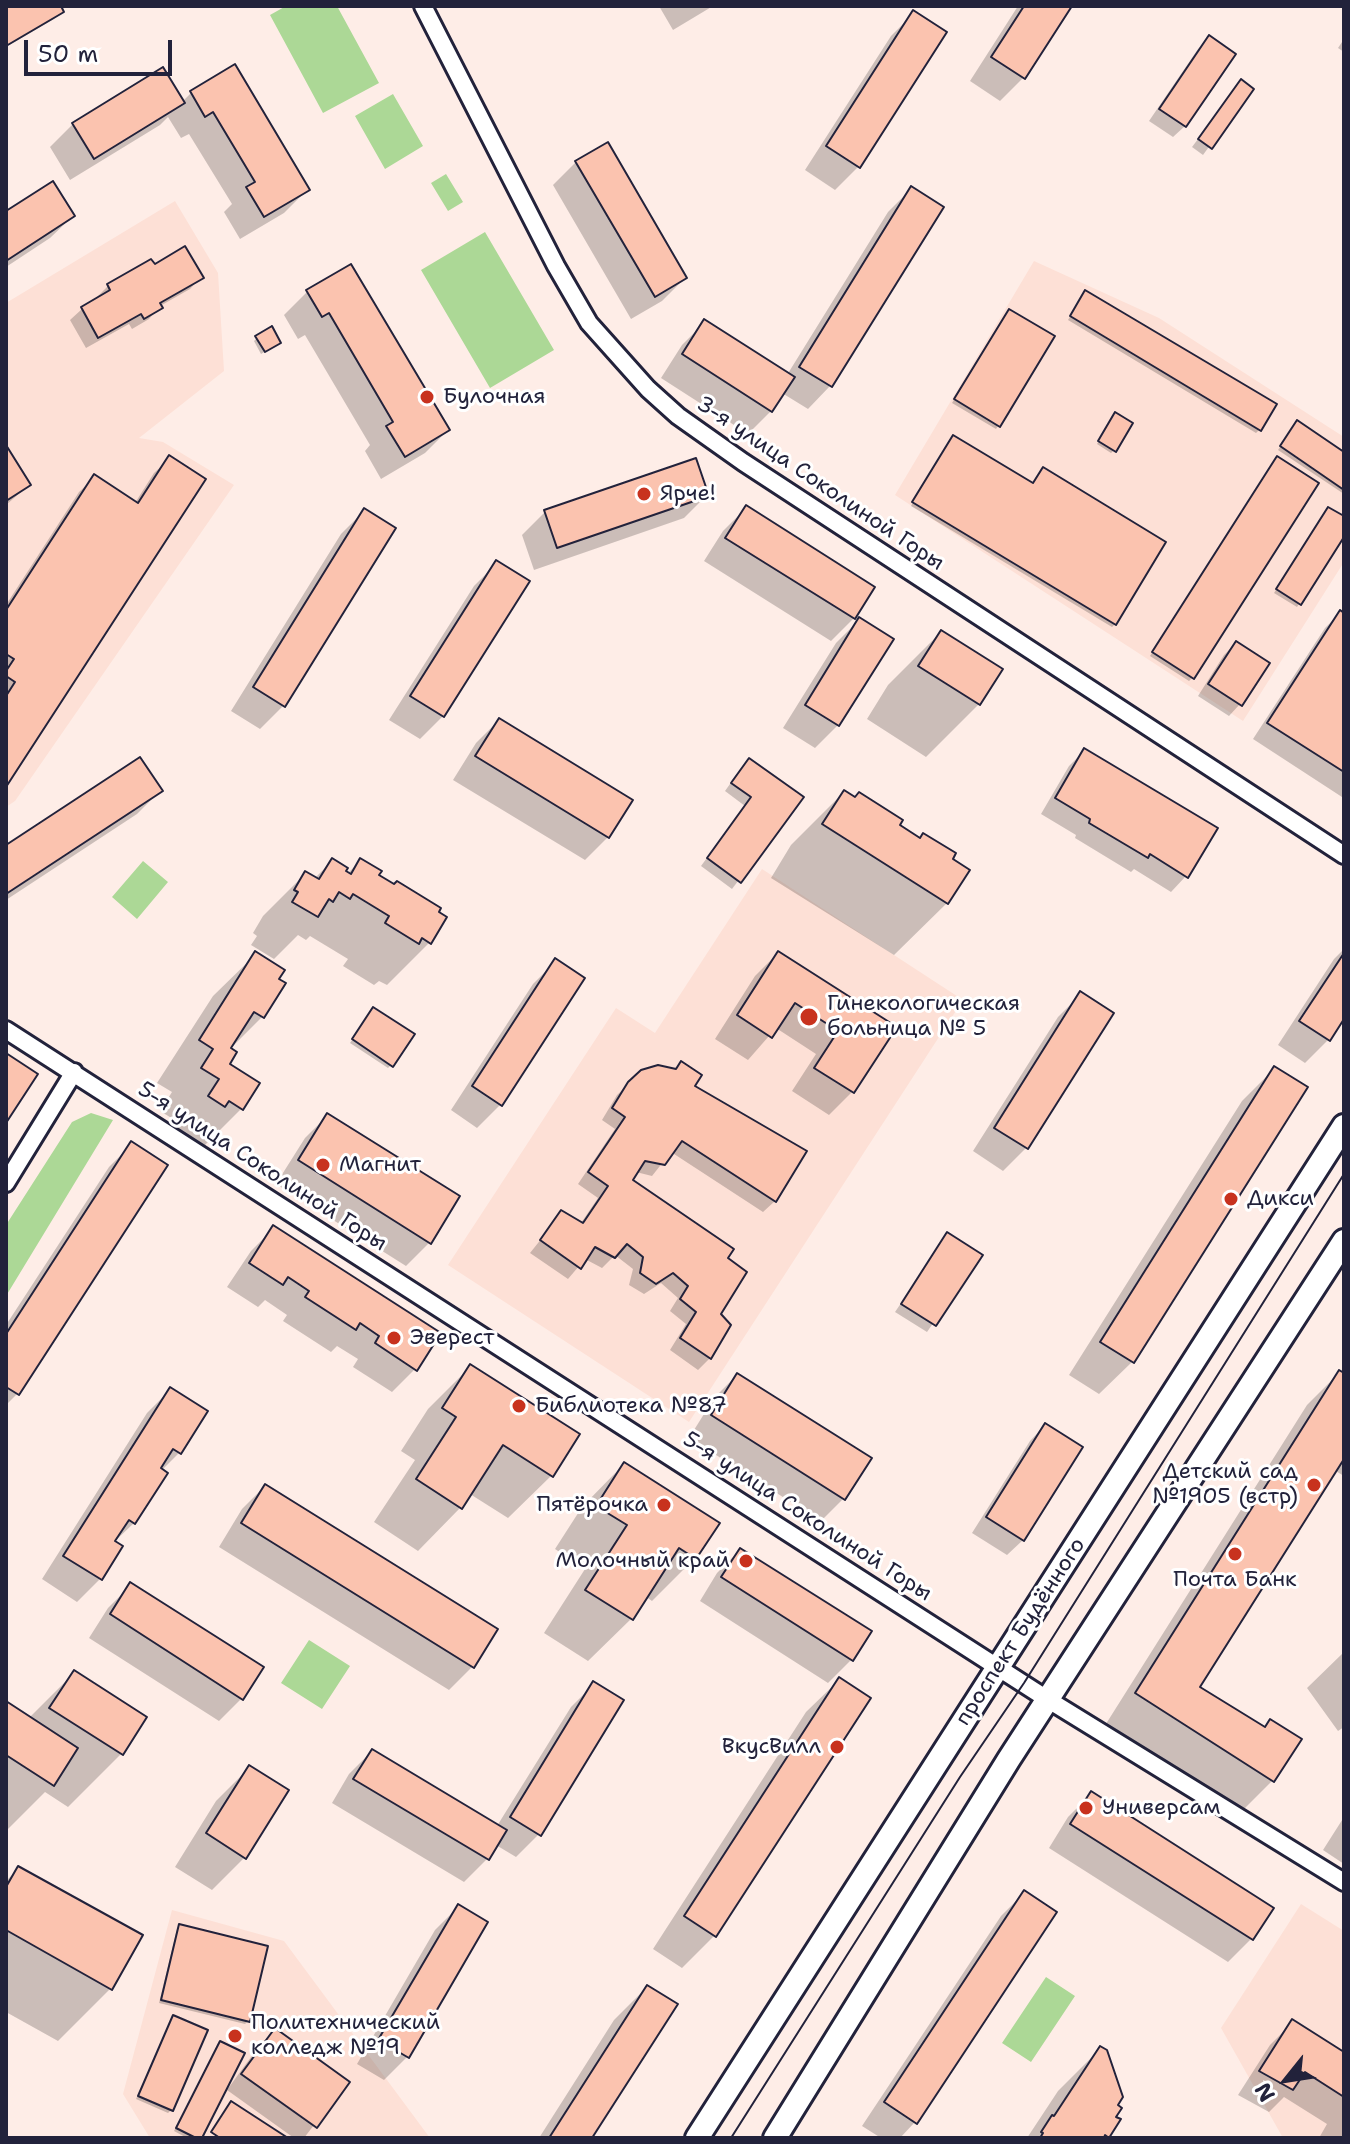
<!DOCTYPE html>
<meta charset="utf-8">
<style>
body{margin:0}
#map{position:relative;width:1350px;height:2144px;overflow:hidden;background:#feede7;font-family:"Shantell Sans",sans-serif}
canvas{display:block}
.frame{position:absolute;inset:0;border:8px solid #22223b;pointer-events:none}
.north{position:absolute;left:1246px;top:2040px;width:80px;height:80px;-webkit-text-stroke:6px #fff;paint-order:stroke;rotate:240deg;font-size:22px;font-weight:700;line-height:32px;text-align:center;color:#22223b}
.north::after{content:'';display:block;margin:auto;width:28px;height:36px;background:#22223b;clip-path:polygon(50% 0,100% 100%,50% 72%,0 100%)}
.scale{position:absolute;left:24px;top:40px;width:148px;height:36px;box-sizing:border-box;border:4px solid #22223b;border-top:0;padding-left:10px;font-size:24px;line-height:28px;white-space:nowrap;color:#22223b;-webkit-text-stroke:6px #fff;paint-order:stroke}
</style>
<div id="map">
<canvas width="1350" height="2144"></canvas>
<div class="frame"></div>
<div class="north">N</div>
<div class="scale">50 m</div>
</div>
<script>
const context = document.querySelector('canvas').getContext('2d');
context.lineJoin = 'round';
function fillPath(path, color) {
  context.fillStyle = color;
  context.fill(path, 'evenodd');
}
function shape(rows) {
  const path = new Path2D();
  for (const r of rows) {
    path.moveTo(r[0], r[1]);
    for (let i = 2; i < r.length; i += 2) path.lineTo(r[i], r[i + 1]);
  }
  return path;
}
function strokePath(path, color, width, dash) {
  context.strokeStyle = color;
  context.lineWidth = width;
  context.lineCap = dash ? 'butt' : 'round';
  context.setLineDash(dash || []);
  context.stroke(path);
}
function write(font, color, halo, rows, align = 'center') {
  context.font = font + ' "Shantell Sans",sans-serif';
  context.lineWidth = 6;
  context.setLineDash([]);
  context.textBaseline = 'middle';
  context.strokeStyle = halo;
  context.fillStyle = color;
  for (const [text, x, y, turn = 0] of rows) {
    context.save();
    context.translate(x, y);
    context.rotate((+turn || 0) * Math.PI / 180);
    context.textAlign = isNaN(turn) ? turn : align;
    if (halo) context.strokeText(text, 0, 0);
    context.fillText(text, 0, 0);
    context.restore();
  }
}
fillPath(shape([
 [175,201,218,273,224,371,139,438,163,442,234,485,15,801,6,807,6,303],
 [1034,261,1159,318,1344,437,1344,562,1243,721,895,495],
 [762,869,963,1000,689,1422,448,1265,616,1008,655,1033],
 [1301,1904,1344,1931,1344,2138,1283,2138,1221,2028],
 [172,1910,284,1941,430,2138,150,2138,123,2094]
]), '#fde0d6');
fillPath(shape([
 [286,6,337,6,379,83,323,113,270,15],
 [393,94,423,146,385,169,355,116],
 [446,174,463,202,448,211,431,183],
 [485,232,554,350,490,388,421,270],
 [143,861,168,882,137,919,112,897],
 [91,1113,113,1120,6,1296,6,1225,72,1122],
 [309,1640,350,1666,322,1709,281,1683],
 [1046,1977,1075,1996,1031,2062,1002,2043]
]), '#acd896');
fillPath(shape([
 [6,6,58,6,62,11,54,19,6,47],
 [659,6,713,6,673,30],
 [1018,6,1070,6,1023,78,1000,101,970,81],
 [914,13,944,32,858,167,835,190,805,170,891,36],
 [1209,38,1185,126,1173,137,1149,121,1198,49],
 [1344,39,1344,52,1338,48],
 [234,67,307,190,284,213,240,239,224,212,232,204,189,134,181,138,168,117,160,125,70,180,50,147,73,124,182,102,191,93],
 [1241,82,1251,89,1203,155,1192,147],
 [576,162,685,278,662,301,631,319,553,185],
 [911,189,941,207,830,386,808,409,782,393,771,411,748,434,661,378,682,345,705,322,787,375,888,212],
 [6,214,73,216,50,238,6,267],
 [350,266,448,430,425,453,381,479,365,451,370,445,305,335,298,339,284,315,307,292],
 [154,267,201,277,190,289,160,306,149,319,132,329,129,324,86,348,70,320,82,309,98,299,97,297,108,286],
 [1083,296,1274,405,1259,430,1256,433,1068,320],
 [1006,314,998,426,996,429,952,403],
 [257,338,276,345,261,354,254,341],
 [1113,418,1114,450,1111,453,1097,444],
 [1295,426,1344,454,1344,494,1278,450],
 [950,440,1115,624,1112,627,911,506],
 [6,449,29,485,6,505],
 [170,458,6,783,6,605,79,492,95,477,135,503,154,473],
 [1274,461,1192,678,1189,681,1150,656],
 [707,495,684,518,534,570,522,535,545,512],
 [746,508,854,618,831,641,704,561,723,531],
 [364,511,393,529,283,706,260,729,231,711,341,534],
 [1326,512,1344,519,1344,533,1297,607,1274,593],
 [497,563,528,582,443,716,420,739,389,720,474,586],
 [1340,613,1344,615,1342,797,1253,739,1325,628],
 [859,620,838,725,815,748,783,728,836,643],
 [941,632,979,704,926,757,867,719,888,685],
 [1236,643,1240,704,1229,716,1198,696,1224,655],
 [499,720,630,801,608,837,585,860,453,780,476,743],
 [1084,751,1186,876,1171,892,1134,869,1131,872,1075,838,1076,835,1041,814,1069,766],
 [742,767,801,798,732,889,701,866,745,806,725,791],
 [160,791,137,814,6,900,6,847],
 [844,792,897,826,947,903,894,955,771,878,791,845],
 [361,860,429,943,387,985,379,981,374,985,343,966,348,959,310,936,306,940,298,935,274,959,251,945,257,936,253,933,263,916,306,873,314,879,332,861,347,874],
 [1344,949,1344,1015,1328,1040,1305,1063,1278,1045,1334,959],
 [778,953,894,1027,852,1092,829,1115,792,1091,816,1054,776,1028,748,1060,715,1039,755,976],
 [256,954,277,979,283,984,262,1017,229,1050,227,1065,257,1084,241,1109,198,1152,166,1139,178,1122,160,1111,172,1092,157,1083,213,996],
 [556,961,500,1105,477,1128,451,1110,533,984],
 [1081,994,1026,1148,1003,1171,973,1151,1058,1017],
 [371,1012,391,1065,388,1068,350,1043],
 [681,1064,692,1087,805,1152,775,1201,763,1212,671,1152,652,1176,636,1172,631,1180,725,1258,718,1314,729,1325,710,1358,698,1370,670,1350,686,1324,670,1311,678,1298,661,1283,644,1294,629,1285,633,1269,615,1255,602,1268,585,1259,568,1279,530,1253,562,1213,581,1223,598,1198,578,1184,615,1129,602,1120,617,1095,642,1072,674,1070],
 [1275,1068,1132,1362,1099,1394,1069,1375,1242,1101],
 [328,1115,429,1243,406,1266,276,1184,305,1138],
 [132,1144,166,1166,17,1394,6,1405,6,1325,109,1167],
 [274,1228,415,1369,392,1392,353,1367,358,1359,337,1346,331,1352,283,1321,287,1315,265,1300,258,1307,227,1287,251,1251],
 [948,1234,980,1255,927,1332,895,1312],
 [471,1366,551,1476,508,1518,470,1494,460,1508,418,1551,374,1522,415,1460,401,1451,428,1409],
 [1340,1372,1344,1375,1344,1476,1334,1470,1197,1687,1273,1780,1240,1813,1104,1727,1307,1405],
 [737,1375,844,1498,821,1521,689,1438,714,1398],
 [170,1390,179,1453,161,1471,134,1523,114,1542,100,1579,77,1602,42,1579,147,1413],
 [1045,1425,1023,1540,1007,1555,972,1533,1030,1441],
 [624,1464,695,1558,652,1601,645,1596,631,1619,588,1661,544,1633,585,1569,555,1549,582,1507],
 [265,1486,472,1667,449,1690,219,1547,242,1509],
 [740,1550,851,1660,828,1683,700,1601,717,1573],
 [131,1585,242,1698,219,1721,89,1638,108,1608],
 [1344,1652,1344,1727,1338,1731,1307,1688],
 [74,1673,145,1718,121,1754,68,1807,45,1792,6,1831,6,1704,29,1718],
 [839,1680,715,1935,682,1968,653,1949,806,1712],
 [594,1684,539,1834,516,1857,496,1845,487,1859,464,1882,332,1803,349,1774,372,1751,497,1826,571,1707],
 [249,1768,244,1858,212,1890,175,1867,216,1801],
 [1091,1794,1271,1908,1251,1939,1228,1962,1049,1848,1068,1817],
 [1344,1817,1344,1864,1323,1850],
 [19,1868,110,1989,58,2041,6,2012,6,1881],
 [1024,1893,915,2122,900,2138,881,2138,862,2126,1001,1916],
 [458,1907,486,1923,407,2057,384,2080,357,2064,435,1930],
 [180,1926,248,2021,245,2024,159,2003,177,1929],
 [647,1987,590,2138,539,2138,614,2020],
 [173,2017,171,2110,168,2113,136,2099],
 [1293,2022,1344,2055,1344,2138,1319,2138,1327,2124,1284,2097,1269,2112,1238,2095,1270,2045],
 [275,2030,347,2082,304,2138,294,2138,227,2090,259,2046],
 [220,2043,199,2138,187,2138,174,2131],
 [1101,2048,1114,2117,1118,2120,1106,2138,1027,2138,1058,2091]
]), '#0003');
const building = shape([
 [6,6,61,6,64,12,6,46,6,6],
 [1024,6,1072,6,1025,79,991,57,1024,6],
 [913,10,947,32,860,168,826,146,913,10],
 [1209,35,1236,54,1186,127,1159,109,1209,35],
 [235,64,310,190,264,217,246,187,255,182,213,112,205,117,190,91,235,64],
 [163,67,185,103,94,159,72,123,163,67],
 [1241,79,1254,89,1212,149,1198,139,1241,79],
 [608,142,687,278,655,297,575,161,608,142],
 [53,181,75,216,6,261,6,211,53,181],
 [911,186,944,207,832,387,799,367,911,186],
 [185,246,204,278,160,303,163,308,144,319,141,314,98,338,81,307,110,290,107,284,151,259,155,264,185,246],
 [351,264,450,430,405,457,386,426,393,422,329,313,322,317,306,290,351,264],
 [1085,290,1277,404,1261,431,1070,316,1085,290],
 [1009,309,1055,336,1000,427,954,399,1009,309],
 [704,319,795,377,772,412,682,354,704,319],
 [272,326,281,343,265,352,255,336,272,326],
 [1115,412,1133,423,1116,452,1098,441,1115,412],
 [1297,420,1344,452,1344,490,1280,446,1297,420],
 [953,435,1033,483,1043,467,1166,542,1116,625,912,502,953,435],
 [6,445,31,485,6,501,6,445],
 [169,455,206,479,6,787,6,696,15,682,6,676,6,671,14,659,6,654,6,610,94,474,138,503,169,455],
 [1277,456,1319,483,1194,679,1152,652,1277,456],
 [696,458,709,496,557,548,544,510,696,458],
 [746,505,875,587,855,619,725,538,746,505],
 [1328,507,1344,516,1344,537,1301,605,1276,589,1328,507],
 [364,508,396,528,285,707,253,687,364,508],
 [496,560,530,581,444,717,410,696,496,560],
 [1340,610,1344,613,1344,772,1267,723,1340,610],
 [859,617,894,639,839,726,805,705,859,617],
 [941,630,1003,669,980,705,918,666,941,630],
 [1236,641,1270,663,1242,706,1208,684,1236,641],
 [499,718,633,800,609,838,475,756,499,718],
 [1084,748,1218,828,1188,878,1150,854,1148,858,1089,823,1090,819,1055,798,1084,748],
 [140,757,163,791,6,894,6,845,140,757],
 [749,758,804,797,741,883,707,858,751,797,731,783,749,758],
 [844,790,855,797,859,792,903,820,900,825,920,838,923,833,956,853,953,859,970,870,948,904,822,824,844,790],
 [332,858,348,868,346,871,351,874,360,858,382,871,379,875,394,884,397,881,441,908,439,912,447,917,431,944,422,938,419,944,385,923,389,916,353,894,350,899,339,892,333,902,329,899,318,917,292,902,298,892,294,890,305,871,319,879,332,858],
 [255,951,285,970,279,979,286,983,264,1018,254,1012,231,1048,237,1052,230,1064,260,1083,243,1110,229,1101,225,1107,208,1096,219,1079,201,1068,213,1049,199,1040,255,951],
 [778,951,897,1027,854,1093,814,1068,838,1031,795,1003,772,1038,737,1015,778,951],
 [1344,953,1344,1019,1330,1041,1299,1021,1344,953],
 [555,958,585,978,502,1106,472,1086,555,958],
 [1080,991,1114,1013,1028,1149,994,1128,1080,991],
 [373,1007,415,1034,393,1067,352,1039,373,1007],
 [6,1053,38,1074,6,1123,6,1053],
 [681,1061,702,1075,695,1086,807,1151,776,1202,682,1141,665,1165,645,1161,633,1180,734,1249,728,1258,747,1272,721,1314,731,1325,711,1359,680,1338,696,1312,680,1299,688,1286,673,1273,656,1284,640,1273,643,1257,627,1244,615,1258,595,1247,581,1269,540,1240,561,1210,583,1223,608,1186,588,1172,625,1117,612,1108,628,1082,641,1070,658,1065,676,1069,681,1061],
 [1274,1066,1308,1087,1134,1363,1100,1342,1274,1066],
 [327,1113,460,1196,431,1244,298,1160,327,1113],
 [131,1141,168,1165,19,1395,6,1387,6,1334,131,1141],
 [273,1225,441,1333,417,1371,375,1343,379,1336,360,1323,356,1330,305,1297,309,1291,288,1277,283,1285,249,1263,273,1225],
 [947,1232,983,1255,936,1326,901,1304,947,1232],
 [470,1364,580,1434,553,1477,503,1445,462,1509,416,1479,456,1417,442,1408,470,1364],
 [1339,1370,1344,1373,1344,1459,1200,1687,1265,1727,1270,1719,1302,1739,1274,1782,1135,1693,1339,1370],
 [737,1373,872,1458,845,1500,711,1415,737,1373],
 [170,1387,208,1411,181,1454,173,1449,161,1468,168,1473,135,1524,129,1520,115,1541,123,1546,102,1580,63,1556,170,1387],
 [1045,1423,1083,1447,1024,1541,986,1517,1045,1423],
 [624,1462,720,1523,696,1559,679,1548,633,1620,585,1590,627,1525,596,1506,624,1462],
 [265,1484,498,1629,474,1668,241,1523,265,1484],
 [740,1548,872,1631,853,1661,721,1577,740,1548],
 [130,1582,264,1667,243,1700,110,1614,130,1582],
 [74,1670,147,1717,123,1755,49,1708,74,1670],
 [839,1677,871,1698,716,1937,684,1916,839,1677],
 [593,1681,624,1700,541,1836,510,1817,593,1681],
 [6,1701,78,1748,54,1786,6,1755,6,1701],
 [372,1749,507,1830,489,1860,353,1779,372,1749],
 [249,1765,289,1790,246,1859,206,1833,249,1765],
 [1091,1791,1274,1908,1253,1940,1070,1824,1091,1791],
 [18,1866,143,1935,112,1990,6,1930,6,1887,18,1866],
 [1024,1890,1057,1912,917,2124,884,2102,1024,1890],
 [458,1904,488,1922,409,2058,378,2040,458,1904],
 [179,1924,268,1946,250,2022,161,2000,179,1924],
 [647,1985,678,2004,592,2138,549,2138,647,1985],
 [173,2015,208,2030,173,2111,138,2096,173,2015],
 [1292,2019,1344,2052,1344,2097,1305,2072,1293,2090,1259,2071,1292,2019],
 [275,2028,350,2082,317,2128,241,2074,275,2028],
 [220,2041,245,2053,202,2138,196,2138,176,2128,220,2041],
 [1100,2046,1107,2050,1123,2097,1118,2105,1122,2108,1116,2117,1121,2119,1109,2138,1105,2135,1104,2138,1040,2138,1043,2133,1041,2132,1052,2115,1054,2116,1100,2046],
 [231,2101,288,2138,220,2138,211,2132,231,2101]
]);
fillPath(building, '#fbc3af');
strokePath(building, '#22223b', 2);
const street = shape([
 [423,6,556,266,589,323,648,389,678,416,743,462,1344,855],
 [6,1030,1047,1699,1344,1882],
 [6,1183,74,1072]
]);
const secondary = shape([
 [697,2138,1344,1126],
 [775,2138,1009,1759,1344,1241]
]);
strokePath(street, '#22223b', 22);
strokePath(secondary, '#22223b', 28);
strokePath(street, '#fff', 16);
strokePath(secondary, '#fff', 22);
strokePath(shape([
 [731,2138,960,1777,1024,1683,1344,1174]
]), '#22223b', 2);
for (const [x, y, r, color] of [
 [427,397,8,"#c8321e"],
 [644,494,8,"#c8321e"],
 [809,1017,10,"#c8321e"],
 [323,1165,8,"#c8321e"],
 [1231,1199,8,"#c8321e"],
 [394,1338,8,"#c8321e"],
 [519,1406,8,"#c8321e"],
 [1314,1485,8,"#c8321e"],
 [664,1505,8,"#c8321e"],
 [1235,1554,8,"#c8321e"],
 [746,1561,8,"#c8321e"],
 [837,1747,8,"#c8321e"],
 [1086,1808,8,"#c8321e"],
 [235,2036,8,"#c8321e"]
]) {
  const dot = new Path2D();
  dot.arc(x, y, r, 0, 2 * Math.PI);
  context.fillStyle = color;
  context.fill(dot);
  strokePath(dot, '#fff', 3);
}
write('22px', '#22223b', '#fff', [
 ["Булочная",443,397],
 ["Ярче!",660,494],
 ["Гинекологическая",827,1004],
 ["больница № 5",827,1029],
 ["Магнит",339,1165],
 ["Дикси",1247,1199],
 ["Эверест",410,1338],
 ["Библиотека №87",535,1406],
 ["Детский сад",1298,1472,"right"],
 ["№1905 (встр)",1298,1497,"right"],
 ["Пятёрочка",648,1505,"right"],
 ["Молочный край",730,1561,"right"],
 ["Почта Банк",1235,1580,"center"],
 ["ВкусВилл",821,1747,"right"],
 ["Универсам",1102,1808],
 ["Политехнический",251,2023],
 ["колледж №19",251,2048]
], 'left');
write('22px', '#22223b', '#fff', [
 ["3-я улица Соколиной Горы",820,484,34],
 ["5-я улица Соколиной Горы",262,1167,33],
 ["5-я улица Соколиной Горы",807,1517,33],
 ["проспект Будённого",1021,1632,-57]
]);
</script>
